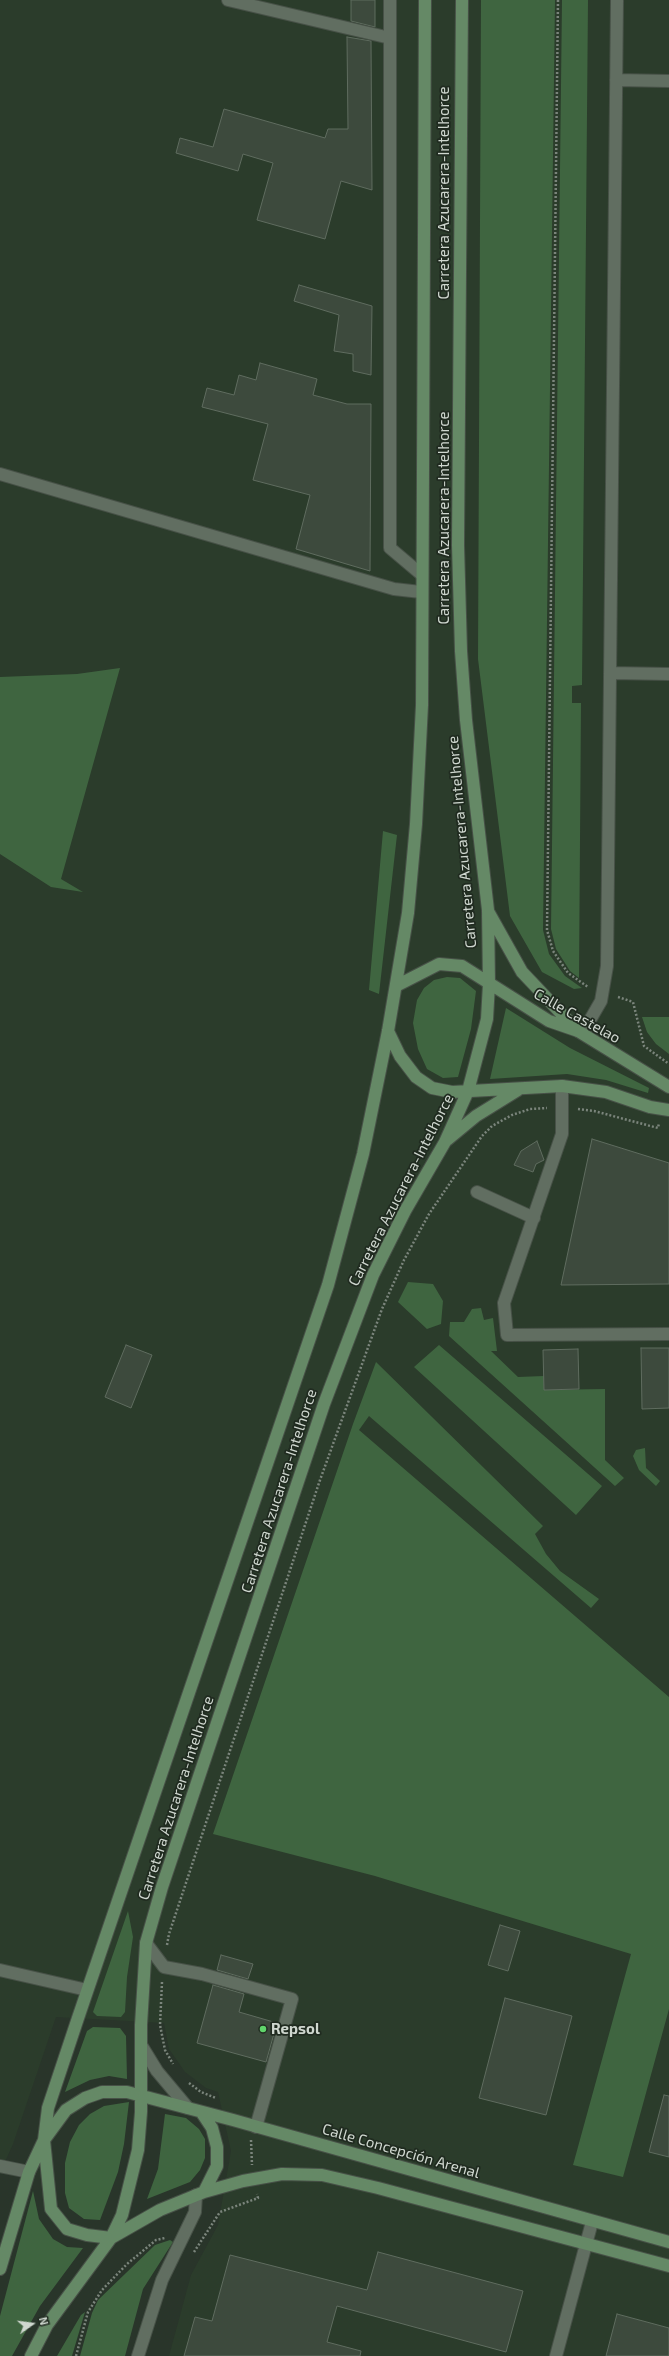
<!DOCTYPE html>
<meta charset="utf-8">
<style>
body{margin:0}
#map{position:relative;width:669px;height:2356px;overflow:hidden;background:#29352a;font-family:"Exo 2",sans-serif}
canvas{display:block}
.north{position:absolute;left:12px;top:2304px;width:40px;height:40px;-webkit-text-stroke:3px #202b20;paint-order:stroke;rotate:76deg;font-size:11px;font-weight:700;line-height:16px;text-align:center;color:#cfd7cf}
.north::after{content:'';display:block;margin:auto;width:14px;height:18px;background:#cfd7cf;clip-path:polygon(50% 0,100% 100%,50% 72%,0 100%)}
</style>
<div id="map">
<canvas width="669" height="2356"></canvas>
<div class="north">N</div>
</div>
<script>
const context = document.querySelector('canvas').getContext('2d');
context.lineJoin = 'round';
function fillPath(path, color) {
  context.fillStyle = color;
  context.fill(path, 'evenodd');
}
function shape(rows) {
  const path = new Path2D();
  for (const r of rows) {
    path.moveTo(r[0], r[1]);
    for (let i = 2; i < r.length; i += 2) path.lineTo(r[i], r[i + 1]);
  }
  return path;
}
function strokePath(path, color, width, dash) {
  context.strokeStyle = color;
  context.lineWidth = width;
  context.lineCap = dash ? 'butt' : 'round';
  context.setLineDash(dash || []);
  context.stroke(path);
}
function write(font, color, halo, rows, align = 'center') {
  context.font = font + ' "Exo 2",sans-serif';
  context.lineWidth = 3.5;
  context.setLineDash([]);
  context.textBaseline = 'middle';
  context.strokeStyle = halo;
  context.fillStyle = color;
  for (const [text, x, y, turn = 0] of rows) {
    context.save();
    context.translate(x, y);
    context.rotate((+turn || 0) * Math.PI / 180);
    context.textAlign = isNaN(turn) ? turn : align;
    if (halo) context.strokeText(text, 0, 0);
    context.fillText(text, 0, 0);
    context.restore();
  }
}
fillPath(shape([
 [0,0,669,0,669,2356,169,2356,191,2275,218,2225,231,2151,218,2092,206,2088,185,2072,169,2049,164,2023,56,2017,13,2144,0,2173]
]), '#2b3c2b');
fillPath(shape([
 [481,0,555,0,543,930,549,954,565,976,582,988,574,989,542,972,510,916,478,659],
 [562,0,588,0,582,685,572,686,572,703,581,703,579,978,570,971,556,949,551,929],
 [120,668,61,879,83,892,51,887,0,854,0,677,77,674],
 [383,831,397,835,379,994,369,990],
 [447,977,460,978,476,991,471,1029,458,1077,443,1078,427,1069,418,1049,413,1023,417,1000,424,988,434,980],
 [506,1008,570,1048,649,1088,648,1093,606,1080,567,1074,490,1079],
 [642,1017,669,1017,669,1054,656,1044,647,1032],
 [408,1282,433,1284,443,1301,441,1324,427,1329,398,1302],
 [481,1308,484,1320,493,1318,497,1351,491,1351,518,1377,544,1376,544,1390,605,1389,605,1460,624,1478,615,1486,449,1336,450,1322,464,1322,472,1309],
 [439,1345,602,1486,576,1515,414,1367],
 [376,1362,543,1526,535,1534,546,1554,560,1571,599,1599,591,1608,369,1416,359,1430,669,1697,669,2009,623,2177,573,2165,631,1954,375,1876,213,1834,353,1424],
 [645,1448,646,1468,660,1481,656,1486,639,1470,633,1456,636,1450],
 [128,1911,133,1937,127,1977,125,2012,121,2017,97,2016,93,2012],
 [93,2027,120,2028,126,2036,127,2079,109,2076,90,2080,65,2092,87,2031],
 [129,2102,124,2144,118,2172,100,2220,84,2219,69,2208,65,2193,65,2163,70,2142,79,2125,90,2114,104,2106],
 [165,2114,186,2118,199,2129,205,2139,205,2158,200,2170,190,2182,147,2199,158,2169],
 [33,2191,39,2219,53,2239,67,2247,83,2248,40,2306,12,2356,0,2356,0,2316],
 [170,2240,173,2242,143,2289,125,2356,80,2356,92,2313,98,2300,155,2245],
 [85,2312,72,2356,57,2356,81,2315]
]), '#3f6540');
const building = shape([
 [351,0,375,0,375,27,351,21,351,0],
 [347,37,371,41,372,190,341,181,325,239,257,220,273,163,243,154,238,171,176,153,180,138,213,147,224,109,325,138,328,129,348,129,347,37],
 [299,285,372,306,371,375,353,371,353,354,334,351,339,315,294,301,299,285],
 [260,363,317,379,313,395,347,404,371,404,370,571,296,549,310,495,253,480,268,424,202,407,207,388,234,395,239,375,256,380,260,363],
 [592,1139,669,1163,669,1284,561,1285,592,1139],
 [537,1141,544,1160,536,1164,533,1172,514,1165,521,1151,537,1141],
 [126,1345,152,1355,131,1408,105,1397,126,1345],
 [641,1348,669,1348,669,1408,642,1409,641,1348],
 [578,1349,579,1389,544,1390,543,1350,578,1349],
 [500,1925,520,1931,508,1971,488,1965,500,1925],
 [221,1955,253,1964,248,1979,217,1970,221,1955],
 [213,1985,244,1994,239,2012,277,2023,266,2062,197,2043,213,1985],
 [505,1998,572,2016,546,2115,479,2098,505,1998],
 [664,2095,669,2096,669,2157,649,2152,664,2095],
 [378,2252,523,2291,506,2352,337,2306,327,2342,361,2351,360,2356,184,2356,195,2317,212,2321,230,2255,367,2290,378,2252],
 [617,2314,669,2328,669,2356,606,2356,617,2314]
]);
fillPath(building, '#3d4a3d');
strokePath(building, '#5f6c5f', 1);
const minor = shape([
 [228,0,390,38],
 [390,0,390,548,422,575],
 [616,80,669,81],
 [0,474,394,589,421,592],
 [610,673,669,674],
 [578,1031,590,1020,601,1001,607,966,617,0],
 [562,1086,562,1134,504,1303,507,1335,669,1334],
 [477,1192,534,1218],
 [146,1943,164,1967,202,1974,292,1999,256,2127],
 [0,1970,87,1990],
 [141,2045,157,2071,188,2108],
 [0,2166,29,2172],
 [138,2356,162,2280,195,2212,196,2195],
 [556,2356,592,2222]
]);
const major = shape([
 [489,913,522,972,576,1029],
 [396,986,439,964,462,966,549,1021,578,1031,669,1087],
 [388,1031,400,1056,416,1077,432,1088,452,1092,562,1086,606,1092,650,1107,669,1110],
 [447,1140,476,1116,518,1090],
 [202,2113,212,2128,217,2147,217,2166,204,2192],
 [669,2242,233,2120,127,2092,102,2092,85,2098,66,2110,44,2140,51,2209,67,2229,87,2235,111,2238,160,2210,204,2192,243,2181,282,2174,322,2175,378,2188,669,2266],
 [0,2269,29,2172,44,2140,48,2108,78,2018,328,1285,363,1154,388,1031,408,913,416,824,422,705,425,0],
 [31,2356,47,2325,111,2238,122,2215,138,2150,141,2112,141,2025,146,1943,162,1887,324,1404,373,1275,405,1211,445,1142,468,1091,487,1019,489,984,488,910,466,720,461,651,458,545,462,0]
]);
strokePath(minor, '#475147', 14);
strokePath(major, '#475147', 14);
strokePath(shape([
 [558,0,547,930,553,951,568,973,588,987],
 [618,997,633,1002,644,1046,669,1064],
 [578,1109,594,1111,658,1128,659,1123],
 [167,1945,169,1934,320,1480,382,1309,404,1260,429,1214,482,1136,492,1126,512,1115,530,1109,547,1108],
 [162,1982,160,2025,165,2050,173,2064],
 [189,2083,201,2092,216,2098],
 [251,2140,252,2165],
 [194,2252,220,2212,258,2198,257,2194],
 [76,2356,88,2312,102,2290,127,2264,156,2240,165,2238]
]), '#7b857c', 2.5, [2, 2]);
strokePath(minor, '#616e61', 12);
strokePath(major, '#658966', 12);
for (const [x, y, r, color] of [
 [263,2029,4,"#60d56b"]
]) {
  const dot = new Path2D();
  dot.arc(x, y, r, 0, 2 * Math.PI);
  context.fillStyle = color;
  context.fill(dot);
  strokePath(dot, '#202b20', 1.5);
}
write('15px', '#cfd7cf', '#202b20', [
 ["Carretera Azucarera-Intelhorce",444,193,-90],
 ["Carretera Azucarera-Intelhorce",444,518,-90],
 ["Carretera Azucarera-Intelhorce",462,842,-95],
 ["Calle Castelao",577,1016,29],
 ["Carretera Azucarera-Intelhorce",401,1190,-63],
 ["Carretera Azucarera-Intelhorce",279,1491,-72],
 ["Carretera Azucarera-Intelhorce",176,1798,-72],
 ["Calle Concepción Arenal",401,2151,16]
]);
write('bold 15px', '#cfd7cf', '#202b20', [
 ["Repsol",271,2029]
], 'left');
</script>
